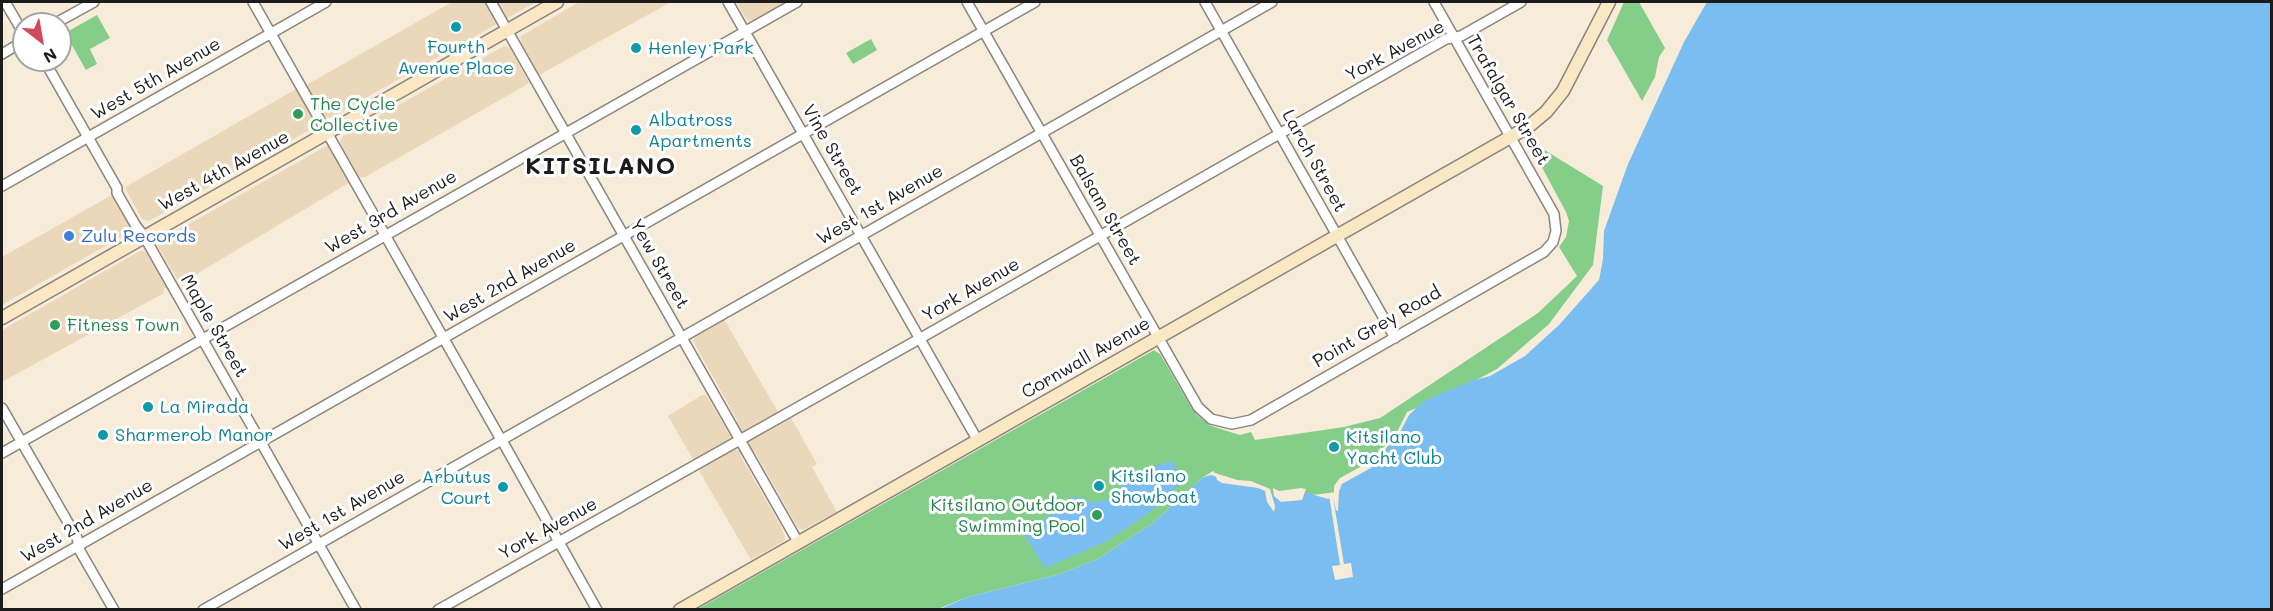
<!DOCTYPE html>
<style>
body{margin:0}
#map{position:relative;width:2273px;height:611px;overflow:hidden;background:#f7ecda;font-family:Mali,sans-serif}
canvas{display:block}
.frame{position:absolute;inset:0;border:3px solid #1c1c1c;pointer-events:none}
.north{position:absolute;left:12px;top:12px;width:60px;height:60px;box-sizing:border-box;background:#fff;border:2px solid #a4a4a4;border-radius:50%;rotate:149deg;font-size:16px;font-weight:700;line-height:24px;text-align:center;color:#1c1c1c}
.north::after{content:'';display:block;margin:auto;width:21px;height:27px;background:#d1495b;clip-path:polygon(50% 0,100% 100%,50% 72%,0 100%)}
</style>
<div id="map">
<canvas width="2273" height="611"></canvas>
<div class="frame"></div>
<div class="north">N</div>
</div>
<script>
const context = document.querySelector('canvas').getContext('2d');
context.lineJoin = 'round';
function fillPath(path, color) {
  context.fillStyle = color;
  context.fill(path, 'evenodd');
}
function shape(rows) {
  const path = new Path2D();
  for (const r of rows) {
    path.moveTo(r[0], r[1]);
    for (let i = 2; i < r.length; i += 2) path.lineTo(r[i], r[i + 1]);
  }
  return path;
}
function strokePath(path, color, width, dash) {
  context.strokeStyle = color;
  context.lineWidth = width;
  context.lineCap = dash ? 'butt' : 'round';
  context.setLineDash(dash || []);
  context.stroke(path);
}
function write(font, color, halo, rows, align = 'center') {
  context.font = font + ' Mali,sans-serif';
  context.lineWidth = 6;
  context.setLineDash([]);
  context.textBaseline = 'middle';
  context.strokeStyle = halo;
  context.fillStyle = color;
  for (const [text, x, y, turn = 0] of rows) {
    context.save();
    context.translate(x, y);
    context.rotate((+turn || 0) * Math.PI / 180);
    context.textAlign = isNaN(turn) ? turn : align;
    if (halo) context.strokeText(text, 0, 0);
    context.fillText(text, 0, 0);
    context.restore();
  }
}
fillPath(shape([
 [452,2,536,2,330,118,323,116,307,88,308,84],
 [579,2,671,2,539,75,521,42,521,36],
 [736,2,787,2,750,21,746,19],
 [504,46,510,48,529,82,526,85,365,177,358,177,340,141,343,136],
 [296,89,314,121,313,128,149,221,142,219,125,188,127,186],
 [328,145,330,145,352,181,185,281,183,278,178,280,158,247,159,241],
 [110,196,113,196,130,225,130,232,2,305,2,257],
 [140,251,144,251,147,254,166,287,163,291,164,293,2,382,2,330],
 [724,319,778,412,745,432,738,429,737,420,693,341,696,335],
 [702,395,706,395,732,438,694,461,668,416],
 [791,418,817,464,812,467,837,512,803,530,798,528,793,519,755,452,751,450,747,443,762,432,767,432],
 [732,448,741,451,741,457,781,526,785,538,784,541,751,560,698,469]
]), '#ebd8ba');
fillPath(shape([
 [1624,2,1639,2,1665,48,1659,57,1655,77,1642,101,1607,40],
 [97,15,110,38,90,49,97,64,86,70,65,33],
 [871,39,877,50,853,64,846,53],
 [1543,149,1603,186,1593,265,1549,324,1497,369,1448,395,1407,412,1387,452,1337,492,1271,500,1219,477,1213,471,1202,478,1153,523,1098,559,1057,575,968,597,938,609,696,610,1154,350,1160,354,1191,407,1198,416,1209,425,1224,430,1240,435,1251,432,1255,440,1344,427,1380,418,1538,313,1577,276,1559,247,1566,237,1569,221,1566,212,1538,160]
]), '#85ce8a');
fillPath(shape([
 [1707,2,2271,2,2271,609,938,610,968,597,1057,575,1098,559,1153,523,1202,478,1207,476,1211,475,1236,483,1250,483,1270,494,1273,491,1279,494,1301,491,1328,499,1334,496,1337,487,1373,463,1384,453,1399,434,1409,415,1424,401,1471,381,1490,376,1525,356,1559,325,1599,280,1603,259,1604,231,1628,164,1684,42],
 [1172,461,1183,481,1150,512,1107,541,1045,568,1024,534,1076,496,1092,502,1106,500,1115,495,1121,489,1125,475]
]), '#7abdf0');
fillPath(shape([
 [1393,437,1376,465,1342,484,1339,491,1338,511,1336,510,1333,497,1344,564,1351,563,1353,577,1335,580,1332,566,1340,565,1329,495,1334,493,1334,486,1340,478,1371,461],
 [1215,473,1237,480,1251,481,1270,489,1275,506,1274,512,1267,502,1265,491,1258,488,1222,483,1217,480],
 [1273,488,1279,491,1301,488,1306,489,1302,500,1281,502,1274,496]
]), '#f7ecda');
const street = shape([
 [5,2,24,34],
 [253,2,499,436],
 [491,2,798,542],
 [728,2,978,441],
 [967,2,1198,407,1211,419,1232,424,1251,420,1544,252,1553,242,1556,231,1554,214,1434,2],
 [1205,2,1395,338],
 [54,24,94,2],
 [2,54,24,41],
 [44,60,117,188,117,193,136,226,144,236,356,610],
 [2,186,326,2],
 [2,408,77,538,80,551,114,610],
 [505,438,1272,2],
 [504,444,597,610],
 [2,453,797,2],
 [2,589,1035,2],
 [203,610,498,442],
 [438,610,912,343,1446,39,1461,36,1521,2]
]);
const secondary = shape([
 [2,318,557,2],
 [680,610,1528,127,1546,112,1563,91,1609,2]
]);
strokePath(street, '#8a847b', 12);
strokePath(secondary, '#8a847b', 15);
strokePath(street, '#fff', 9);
strokePath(secondary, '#fae7c3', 12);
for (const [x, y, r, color] of [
 [456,27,6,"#0f9aa8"],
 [636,48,6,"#0f9aa8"],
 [298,114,6,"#2e9e5b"],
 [636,130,6,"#0f9aa8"],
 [69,236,6,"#3f7fe0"],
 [55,325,6,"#2e9e5b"],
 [148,407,6,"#0f9aa8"],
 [103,435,6,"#0f9aa8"],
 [1334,447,6,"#0f9aa8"],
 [1099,486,6,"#0f9aa8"],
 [503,487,6,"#0f9aa8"],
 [1097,515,6,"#2e9e5b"]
]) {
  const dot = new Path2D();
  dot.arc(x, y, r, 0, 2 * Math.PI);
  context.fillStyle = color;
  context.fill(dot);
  strokePath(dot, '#fff', 2);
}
write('18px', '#0d838f', '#fff', [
 ["Fourth",456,47,"center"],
 ["Avenue Place",456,68,"center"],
 ["Henley Park",648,48],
 ["Albatross",648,120],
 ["Apartments",648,141],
 ["La Mirada",160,407],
 ["Sharmerob Manor",115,435],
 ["Kitsilano",1346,437],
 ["Yacht Club",1346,458],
 ["Kitsilano",1111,476],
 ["Showboat",1111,497],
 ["Arbutus",491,477,"right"],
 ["Court",491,498,"right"]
], 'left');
write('18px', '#1c1c1c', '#fff', [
 ["York Avenue",1395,51,-28],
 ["West 5th Avenue",156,79,-30],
 ["Trafalgar Street",1508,100,60],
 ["Vine Street",832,150,60],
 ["Larch Street",1314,161,61],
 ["West 4th Avenue",224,171,-29],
 ["West 1st Avenue",880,205,-30],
 ["Balsam Street",1105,210,60],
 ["West 3rd Avenue",391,212,-30],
 ["Yew Street",659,264,60],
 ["West 2nd Avenue",510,281,-30],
 ["York Avenue",971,290,-30],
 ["Maple Street",214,326,60],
 ["Point Grey Road",1377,327,-30],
 ["Cornwall Avenue",1086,358,-30],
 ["West 1st Avenue",342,511,-30],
 ["West 2nd Avenue",87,521,-30],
 ["York Avenue",548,529,-29]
]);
write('18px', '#27864d', '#fff', [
 ["The Cycle",310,104],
 ["Collective",310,125],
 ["Fitness Town",67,325],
 ["Kitsilano Outdoor",1085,505,"right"],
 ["Swimming Pool",1085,526,"right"]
], 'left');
write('18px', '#366cbe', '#fff', [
 ["Zulu Records",81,236]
], 'left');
context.letterSpacing = '1.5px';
write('bold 24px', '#1c1c1c', '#fff', [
 ["KITSILANO",601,167]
]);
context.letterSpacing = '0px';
</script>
